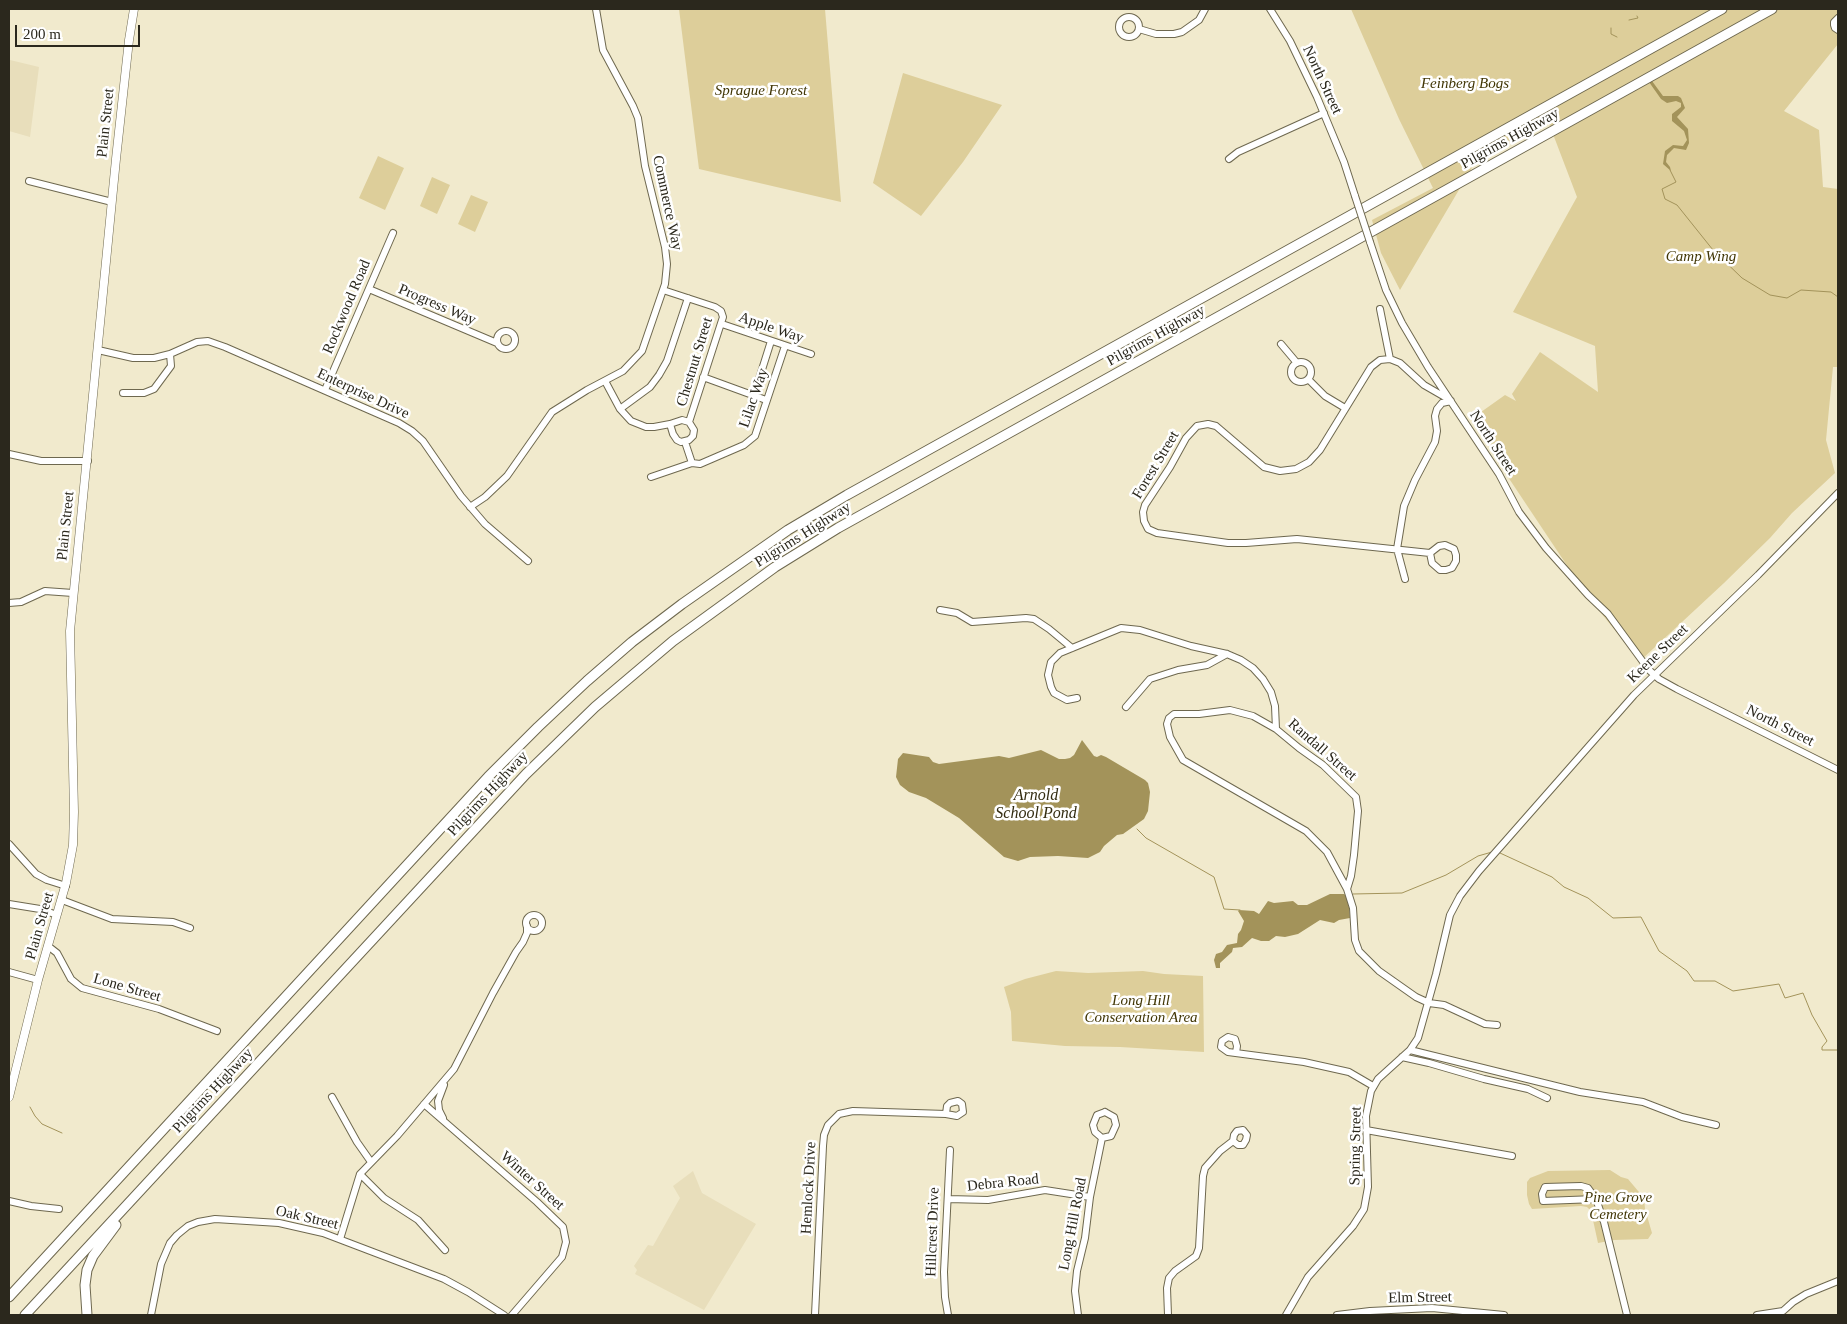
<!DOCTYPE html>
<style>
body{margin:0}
#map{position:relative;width:1847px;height:1324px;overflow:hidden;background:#f1eacd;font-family:"Times New Roman",serif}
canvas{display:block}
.frame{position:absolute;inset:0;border:10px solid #2b281d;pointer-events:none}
.scale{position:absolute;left:15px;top:25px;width:125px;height:22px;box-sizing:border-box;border:2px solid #2b281d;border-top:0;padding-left:6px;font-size:15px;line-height:18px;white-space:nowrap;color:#2b281d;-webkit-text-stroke:4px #fff;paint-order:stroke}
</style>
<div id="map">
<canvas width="1847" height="1324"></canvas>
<div class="frame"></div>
<div class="scale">200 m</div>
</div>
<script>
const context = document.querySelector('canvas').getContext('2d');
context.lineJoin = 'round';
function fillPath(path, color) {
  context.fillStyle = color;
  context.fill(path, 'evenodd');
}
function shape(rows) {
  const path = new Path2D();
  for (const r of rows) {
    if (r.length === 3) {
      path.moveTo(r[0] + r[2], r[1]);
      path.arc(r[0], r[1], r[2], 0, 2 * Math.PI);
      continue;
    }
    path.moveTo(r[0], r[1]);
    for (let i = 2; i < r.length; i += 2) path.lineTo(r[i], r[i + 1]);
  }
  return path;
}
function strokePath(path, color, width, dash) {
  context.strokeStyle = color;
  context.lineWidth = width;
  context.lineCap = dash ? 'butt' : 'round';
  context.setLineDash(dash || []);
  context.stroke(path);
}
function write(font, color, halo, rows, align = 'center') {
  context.font = font + ' "Times New Roman",serif';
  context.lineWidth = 5;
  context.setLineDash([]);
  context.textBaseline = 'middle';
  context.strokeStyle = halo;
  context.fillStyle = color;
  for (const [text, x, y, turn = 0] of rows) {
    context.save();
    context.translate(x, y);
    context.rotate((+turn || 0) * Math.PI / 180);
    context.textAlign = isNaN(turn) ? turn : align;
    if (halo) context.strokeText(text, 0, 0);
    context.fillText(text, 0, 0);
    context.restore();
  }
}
fillPath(shape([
 [9,9,10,60,39,67,30,137,9,131],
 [693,1171,702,1193,756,1224,704,1310,635,1274,637,1270,634,1266,648,1245,653,1246,680,1198,673,1186]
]), '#e8debb');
fillPath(shape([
 [679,9,825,9,841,202,699,169],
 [1351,9,1838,9,1838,44,1784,111,1819,130,1823,187,1838,189,1838,367,1833,367,1826,440,1835,473,1792,513,1770,538,1724,583,1640,661,1588,597,1504,471,1474,417,1505,395,1516,401,1512,394,1540,352,1598,392,1595,346,1513,312,1577,197,1548,121,1473,166,1400,290,1381,253,1372,220,1433,188,1399,119],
 [903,73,1002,105,963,162,921,216,873,183],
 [378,156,404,168,385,210,359,198],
 [432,177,450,185,437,214,420,206],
 [471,195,488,202,475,232,458,224],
 [1056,971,1088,973,1143,971,1164,974,1203,976,1204,1052,1120,1047,1065,1046,1012,1041,1011,1012,1004,987,1025,979],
 [1610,1170,1621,1177,1628,1179,1644,1198,1645,1209,1652,1233,1648,1239,1614,1240,1598,1243,1591,1211,1587,1207,1581,1206,1532,1209,1529,1204,1527,1195,1527,1182,1530,1178,1548,1171]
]), '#ddce9a');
fillPath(shape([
 [1652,81,1663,96,1678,96,1681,98,1685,108,1677,117,1688,129,1689,143,1686,150,1674,148,1667,155,1666,162,1670,167,1671,171,1663,164,1665,151,1673,145,1683,146,1687,140,1684,131,1672,121,1672,114,1681,107,1681,103,1676,101,1667,103,1661,99,1649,82],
 [1082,740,1094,756,1097,757,1101,755,1106,757,1145,780,1148,783,1150,792,1148,811,1144,819,1123,834,1117,835,1104,846,1100,852,1088,858,1058,856,1030,857,1018,861,1004,857,959,818,926,798,909,792,900,785,896,777,898,759,903,753,929,757,933,762,939,764,999,756,1009,758,1041,750,1059,759,1065,759,1070,758,1074,755],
 [1330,894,1344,894,1348,897,1350,918,1339,920,1334,923,1320,920,1298,934,1285,937,1276,936,1269,941,1261,941,1252,938,1242,947,1233,948,1232,952,1220,963,1220,968,1216,968,1214,960,1216,954,1222,952,1227,945,1237,943,1238,934,1241,930,1244,921,1238,911,1239,910,1254,911,1259,914,1268,901,1274,903,1293,901,1298,905,1307,905]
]), '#a3935a');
strokePath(shape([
 [1629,20,1638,18,1637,16],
 [1611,28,1611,34,1617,37],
 [1670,170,1676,182,1662,189,1665,199,1677,205,1713,250,1742,278,1770,295,1787,298,1801,290,1831,292,1838,297],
 [1137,829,1146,838,1214,877,1224,909,1240,910],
 [1500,853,1552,877,1564,887,1588,898,1613,918,1641,917,1659,951,1687,971,1694,981,1715,981,1733,991,1779,984,1785,998,1803,993,1812,1015,1827,1041,1822,1047,1822,1050,1838,1050],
 [1353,894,1402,893,1446,875,1478,856,1492,852],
 [30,1107,35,1116,42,1124,62,1133]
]), '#a3935a', 1);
const minor = shape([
 [1270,9,1290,41,1317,97,1344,162,1355,196],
 [1129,27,10],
 [1838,18,1834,22,1834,25,1835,28,1838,30],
 [1139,29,1156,34,1174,34,1182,32,1199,20,1205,9],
 [1229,159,1238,152,1324,113],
 [29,181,112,202],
 [1370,242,1386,290,1402,323,1428,367,1499,474,1519,512,1546,548,1588,595,1608,614,1649,670,1659,679,1677,689,1838,770],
 [369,289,497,343],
 [663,290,715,307,721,311,723,317,689,422],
 [1380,309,1390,359,1400,363,1424,385,1450,400],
 [722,324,811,354],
 [506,340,9],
 [1281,344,1297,363],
 [98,350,133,358,154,358,170,354,197,342,208,341,225,347,399,423,412,431,423,441,461,496,485,524,528,561],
 [1390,359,1380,360,1371,367,1320,450,1309,462,1296,469,1280,471,1264,467,1216,426,1208,424,1197,426,1186,438,1170,467,1145,505,1143,512,1144,521,1148,529,1157,533,1228,543,1246,543,1297,539,1430,553,1439,546,1445,545,1454,549,1456,555,1456,561,1452,568,1446,570,1440,570,1432,563,1430,553],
 [1301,372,10],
 [703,377,766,400],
 [1308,379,1325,396,1345,408],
 [605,381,620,409,631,421,646,427,654,427,670,424,673,434,677,440,681,442,689,440,693,436,694,430,689,422,682,420,670,424],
 [325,390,393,233],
 [123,393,144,393,154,389,171,366,170,354],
 [754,395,771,341],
 [620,409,650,387,659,375,667,361,688,298],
 [685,442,692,463],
 [9,454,41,461,88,461],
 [651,477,692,463,700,464,744,445,755,436,785,346],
 [470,507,485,497,507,476,552,412,587,390,623,371,642,351,665,284,667,264,665,247,645,166,638,118,633,106,603,50,596,9],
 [1405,579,1397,549,1404,506,1415,480,1435,442,1437,431,1435,416,1437,409,1442,403,1451,401],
 [9,603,21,602,45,591,73,593],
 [940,610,957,613,972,622,1026,618,1034,619,1049,629,1072,648],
 [1077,698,1067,700,1054,693,1051,687,1048,675,1051,662,1060,653,1121,628,1140,630,1191,646,1227,654,1241,660,1253,668,1263,679,1271,692,1275,706,1276,729,1299,748,1323,765,1356,797,1358,811,1354,855,1351,876,1347,889,1353,908,1355,940,1359,951,1379,971,1416,997,1429,1003,1444,1005,1485,1024,1497,1025],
 [1126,707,1150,679,1178,670,1207,665,1227,654],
 [1276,729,1253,716,1230,710,1199,714,1174,714,1169,718,1167,724,1170,737,1183,760,1306,831,1327,852,1347,889],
 [9,844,36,874,47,880,66,886],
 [62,900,112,919,173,922,190,928],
 [9,904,40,909,57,915],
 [534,923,8],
 [48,946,57,953,71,979,82,988,159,1009,217,1031],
 [9,972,38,980],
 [1410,1050,1580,1092,1643,1102,1682,1117,1716,1125],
 [1236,1053,1237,1046,1235,1039,1228,1037,1222,1041,1221,1047,1228,1052,1304,1062,1349,1072,1373,1086],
 [1402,1057,1429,1063,1484,1079,1528,1089,1547,1098],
 [332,1097,357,1142,371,1162],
 [424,1104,537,1202,563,1227,566,1242,562,1257,512,1315],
 [1105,1112,1114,1117,1116,1125,1111,1136,1102,1138,1095,1132,1093,1125,1097,1115,1105,1112],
 [443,1118,439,1110,438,1101,444,1085],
 [1366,1130,1512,1156],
 [360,1174,384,1198,418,1220,445,1250],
 [948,1199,988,1200,1045,1190,1090,1197],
 [1596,1199,1543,1201,1542,1194,1545,1187,1581,1186,1588,1188,1596,1199,1604,1222,1627,1315],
 [9,1201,31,1206,59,1209],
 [340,1239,360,1174,397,1136,454,1069,493,993,516,952,523,942,527,933,527,926],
 [151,1315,161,1264,170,1243,177,1235,188,1226,198,1222,215,1219,279,1223,323,1233,444,1279,468,1292,504,1315],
 [815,1315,823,1146,824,1135,828,1125,839,1114,853,1111,946,1114,957,1116,963,1112,962,1104,958,1101,950,1103,947,1106,946,1114],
 [948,1315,945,1297,944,1272,950,1150],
 [1078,1315,1075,1291,1077,1271,1085,1238,1090,1197,1102,1138],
 [1168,1315,1167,1288,1169,1278,1175,1271,1196,1256,1199,1248,1203,1176,1205,1168,1220,1151,1233,1141,1234,1135,1237,1131,1243,1130,1247,1135,1246,1140,1243,1145,1238,1145,1233,1141],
 [1286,1315,1308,1277,1353,1226,1364,1209,1368,1187,1366,1116,1371,1091,1378,1079,1410,1050,1418,1038,1436,974,1450,915,1460,896,1479,871,1634,695,1758,575,1838,493],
 [1337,1315,1370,1311,1432,1308,1504,1315],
 [1757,1315,1783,1311,1793,1302,1806,1294,1838,1281]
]);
const major = shape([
 [9,1097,38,980,66,883,73,845,74,812,70,631,116,159,129,40,134,9]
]);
const highway = shape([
 [9,1297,488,777,538,727,587,681,632,642,682,604,788,530,847,495,1722,9],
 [25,1315,526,774,595,707,673,641,775,567,838,528,1772,9],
 [87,1315,85,1285,87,1270,93,1256,116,1225]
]);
strokePath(minor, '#6e684f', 8);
strokePath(major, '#6e684f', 9);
strokePath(highway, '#6e684f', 11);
strokePath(minor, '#fff', 6);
strokePath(major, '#fff', 8);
strokePath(highway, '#fff', 9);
const minorBridge = shape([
 [1355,196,1370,242]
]);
strokePath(minorBridge, '#6e684f', 8, []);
strokePath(minorBridge, '#fff', 6);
write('15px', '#2b281d', '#fff', [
 ["North Street",1322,80,65],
 ["Plain Street",106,123,-84],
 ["Pilgrims Highway",1510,139,-29],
 ["Commerce Way",667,203,78],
 ["Progress Way",437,305,23],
 ["Rockwood Road",347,307,-67],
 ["Apple Way",771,328,19],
 ["Pilgrims Highway",1156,336,-29],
 ["Chestnut Street",695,362,-73],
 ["Enterprise Drive",363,394,25],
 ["Lilac Way",754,398,-71],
 ["North Street",1493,443,57],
 ["Forest Street",1156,465,-59],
 ["Plain Street",66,526,-84],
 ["Pilgrims Highway",803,535,-32],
 ["Keene Street",1658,654,-44],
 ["North Street",1780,726,27],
 ["Randall Street",1322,750,41],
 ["Pilgrims Highway",488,794,-47],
 ["Plain Street",40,926,-74],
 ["Lone Street",127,988,16],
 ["Pilgrims Highway",213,1091,-47],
 ["Spring Street",1356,1146,-89],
 ["Winter Street",532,1181,42],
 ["Debra Road",1003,1183,-6],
 ["Hemlock Drive",809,1188,-87],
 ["Oak Street",307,1218,13],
 ["Long Hill Road",1073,1224,-79],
 ["Hillcrest Drive",933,1232,-88],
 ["Elm Street",1420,1298,-1]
]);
write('italic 15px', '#413605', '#fff', [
 ["Feinberg Bogs",1465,84],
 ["Sprague Forest",761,91],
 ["Camp Wing",1701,257],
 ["Long Hill",1141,1001],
 ["Conservation Area",1141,1018],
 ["Pine Grove",1618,1198],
 ["Cemetery",1618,1215]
]);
write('italic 16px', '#332c11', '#fff', [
 ["Arnold",1036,796],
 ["School Pond",1036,814]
]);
</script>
